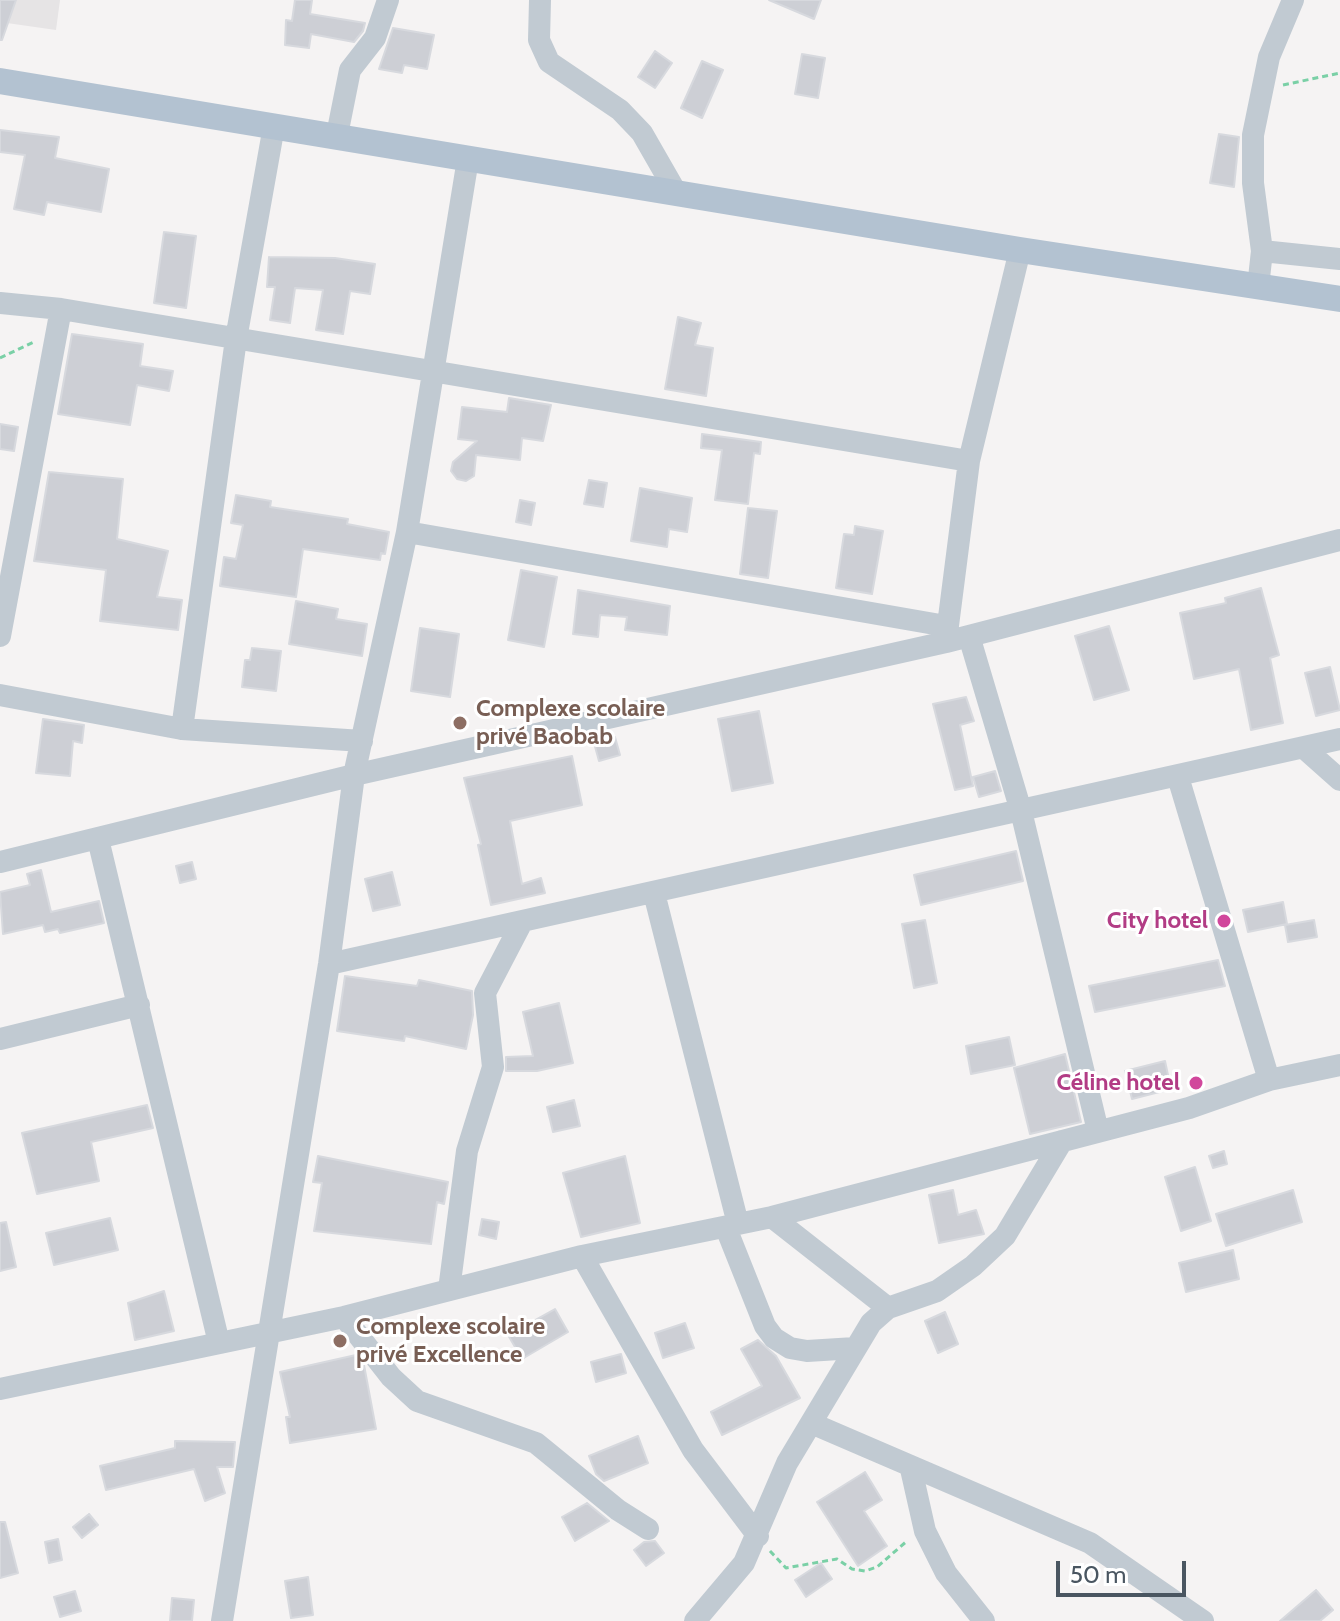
<!DOCTYPE html>
<meta charset="utf-8">
<style>
body{margin:0}
#map{position:relative;width:1340px;height:1621px;overflow:hidden;background:#f5f3f3;font-family:Cabin,sans-serif}
canvas{display:block}
.scale{position:absolute;left:1056px;top:1561px;width:130px;height:36px;box-sizing:border-box;border:4px solid #4a5661;border-top:0;padding-left:10px;font-size:24px;line-height:28px;white-space:nowrap;color:#4a5661;-webkit-text-stroke:6px #fff;paint-order:stroke}
</style>
<div id="map">
<canvas width="1340" height="1621"></canvas>
<div class="scale">50 m</div>
</div>
<script>
const context = document.querySelector('canvas').getContext('2d');
context.lineJoin = 'round';
function fillPath(path, color) {
  context.fillStyle = color;
  context.fill(path, 'evenodd');
}
function shape(rows) {
  const path = new Path2D();
  for (const r of rows) {
    path.moveTo(r[0], r[1]);
    for (let i = 2; i < r.length; i += 2) path.lineTo(r[i], r[i + 1]);
  }
  return path;
}
function strokePath(path, color, width, dash) {
  context.strokeStyle = color;
  context.lineWidth = width;
  context.lineCap = dash ? 'butt' : 'round';
  context.setLineDash(dash || []);
  context.stroke(path);
}
function write(font, color, halo, rows, align = 'center') {
  context.font = font + ' Cabin,sans-serif';
  context.lineWidth = 6;
  context.setLineDash([]);
  context.textBaseline = 'middle';
  context.strokeStyle = halo;
  context.fillStyle = color;
  for (const [text, x, y, turn = 0] of rows) {
    context.save();
    context.translate(x, y);
    context.rotate((+turn || 0) * Math.PI / 180);
    context.textAlign = isNaN(turn) ? turn : align;
    if (halo) context.strokeText(text, 0, 0);
    context.fillText(text, 0, 0);
    context.restore();
  }
}
fillPath(shape([
 [0,0,60,0,56,30,0,22]
]), '#e6e4e5');
const building = shape([
 [0,0,16,0,2,40,0,40,0,0],
 [295,0,312,0,310,14,365,23,363,31,354,42,311,34,309,48,285,45,286,20,292,21,295,0],
 [769,0,821,0,814,19,769,0],
 [393,28,434,35,427,69,404,65,402,73,379,69,393,28],
 [655,51,672,63,655,88,638,77,655,51],
 [802,54,825,58,818,98,795,94,802,54],
 [702,61,723,70,702,118,681,108,702,61],
 [0,130,59,137,55,158,109,169,101,212,47,202,44,215,14,209,25,155,0,152,0,130],
 [1219,134,1239,137,1234,187,1210,183,1219,134],
 [164,232,196,236,186,308,154,303,164,232],
 [269,257,335,258,375,264,370,294,350,291,343,334,316,330,323,290,295,288,290,323,270,320,275,287,267,287,269,257],
 [678,317,701,323,695,345,713,348,706,396,665,389,678,317],
 [72,334,143,344,140,366,173,371,169,391,137,385,130,425,58,414,72,334],
 [509,398,551,405,543,441,522,438,520,460,476,455,474,476,466,481,457,479,451,471,453,462,477,441,458,439,462,407,507,412,509,398],
 [0,424,18,427,14,451,0,449,0,424],
 [702,434,761,442,760,454,754,453,748,504,715,500,722,450,701,448,702,434],
 [49,472,123,479,117,539,168,551,157,597,182,600,178,630,100,621,106,570,34,561,49,472],
 [589,480,607,483,603,507,584,504,589,480],
 [640,488,692,498,687,532,669,529,667,547,631,541,640,488],
 [236,495,271,501,270,507,348,519,347,524,389,532,385,554,381,553,380,560,303,549,296,597,220,586,224,557,236,559,243,525,231,523,236,495],
 [520,500,535,503,531,525,516,522,520,500],
 [748,508,777,511,768,578,740,574,748,508],
 [855,526,883,531,872,594,836,588,844,534,854,535,855,526],
 [521,570,557,577,544,647,508,640,521,570],
 [1261,588,1279,655,1270,658,1283,723,1251,730,1239,669,1194,679,1180,613,1226,603,1225,598,1261,588],
 [578,590,670,606,667,635,625,630,627,617,600,615,598,637,573,634,578,590],
 [296,601,338,609,336,619,367,624,362,656,289,644,296,601],
 [1109,626,1129,690,1094,700,1075,636,1109,626],
 [420,628,459,634,450,697,411,691,420,628],
 [252,648,281,651,276,691,242,687,245,660,250,660,252,648],
 [1330,667,1340,710,1316,716,1305,673,1330,667],
 [966,697,974,721,960,725,973,786,955,790,933,704,966,697],
 [759,711,773,783,732,791,718,719,759,711],
 [43,719,84,725,82,743,73,741,70,776,36,773,43,719],
 [615,737,620,755,599,761,594,743,615,737],
 [572,756,582,805,510,821,522,884,541,878,545,893,491,905,478,845,481,844,464,778,572,756],
 [995,771,1001,791,979,797,973,777,995,771],
 [1016,851,1023,881,921,905,914,875,1016,851],
 [192,862,196,879,180,883,176,866,192,862],
 [41,870,51,912,99,901,104,923,60,933,58,929,45,932,43,925,3,934,0,892,30,885,27,874,41,870],
 [392,872,400,905,373,911,365,879,392,872],
 [1283,902,1287,924,1248,932,1243,910,1283,902],
 [925,920,937,983,914,988,902,924,925,920],
 [1314,920,1317,937,1288,942,1285,925,1314,920],
 [1218,960,1225,986,1095,1012,1089,986,1218,960],
 [345,976,417,986,419,980,472,991,473,1015,466,1049,405,1036,404,1041,337,1031,345,976],
 [559,1003,573,1063,537,1071,506,1071,506,1057,533,1056,523,1012,559,1003],
 [1009,1037,1015,1065,971,1074,966,1046,1009,1037],
 [1065,1054,1081,1122,1030,1134,1014,1068,1065,1054],
 [1165,1061,1171,1089,1132,1099,1125,1071,1165,1061],
 [574,1100,580,1126,553,1132,547,1107,574,1100],
 [147,1105,153,1128,91,1142,99,1181,37,1194,22,1133,147,1105],
 [1224,1151,1227,1164,1213,1168,1209,1156,1224,1151],
 [318,1156,448,1182,444,1204,437,1202,431,1244,314,1231,322,1183,313,1182,318,1156],
 [625,1156,640,1223,581,1237,563,1173,625,1156],
 [1195,1167,1211,1221,1181,1231,1165,1177,1195,1167],
 [953,1190,958,1215,976,1210,984,1234,939,1243,929,1195,953,1190],
 [1293,1190,1302,1222,1226,1246,1216,1214,1293,1190],
 [110,1218,118,1250,54,1265,46,1233,110,1218],
 [482,1219,499,1222,496,1239,479,1235,482,1219],
 [6,1222,16,1267,0,1271,0,1223,6,1222],
 [1233,1250,1239,1279,1186,1292,1179,1263,1233,1250],
 [164,1291,174,1331,135,1340,128,1303,164,1291],
 [555,1309,568,1332,522,1359,508,1335,555,1309],
 [945,1312,958,1344,938,1353,925,1321,945,1312],
 [685,1323,694,1348,663,1358,655,1333,685,1323],
 [758,1340,776,1356,800,1398,722,1435,711,1412,762,1386,741,1349,758,1340],
 [621,1354,626,1373,596,1382,591,1362,621,1354],
 [356,1355,364,1365,376,1429,290,1443,286,1417,290,1417,280,1372,356,1355],
 [638,1436,648,1463,604,1481,596,1474,589,1456,638,1436],
 [175,1441,235,1442,233,1467,217,1467,225,1493,205,1501,194,1469,106,1490,100,1466,175,1448,175,1441],
 [865,1472,882,1500,864,1511,887,1546,858,1566,817,1502,865,1472],
 [587,1503,609,1521,575,1541,562,1517,587,1503],
 [89,1514,98,1525,82,1538,73,1527,89,1514],
 [0,1522,5,1522,18,1573,0,1578,0,1522],
 [58,1539,62,1560,49,1563,45,1542,58,1539],
 [655,1541,664,1553,646,1566,634,1550,644,1542,655,1541],
 [821,1563,832,1579,806,1597,795,1580,821,1563],
 [308,1577,313,1615,291,1618,285,1581,308,1577],
 [1316,1590,1333,1610,1320,1621,1280,1621,1316,1590],
 [75,1591,81,1611,60,1617,54,1597,75,1591],
 [172,1598,194,1600,192,1621,170,1621,172,1598]
]);
fillPath(building, '#cdcfd5');
strokePath(building, '#d7d9de', 2);
strokePath(shape([
 [1283,85,1340,73],
 [0,358,36,341],
 [770,1551,786,1568,837,1559,852,1569,865,1571,877,1567,907,1541]
]), '#7ad0a6', 3, [6, 4]);
strokePath(shape([
 [540,0,539,40,549,62,620,110,642,133,677,194],
 [337,135,350,70,375,38,388,0],
 [1262,251,1340,259],
 [1258,287,1262,251,1253,183,1253,135,1269,57,1293,0],
 [0,303,61,309,969,461],
 [407,532,946,626],
 [0,636,61,309],
 [969,636,1021,811,1098,1131],
 [946,641,969,461,1020,250],
 [0,695,182,729,362,741],
 [182,729,236,339,274,126],
 [1304,748,1340,780],
 [1178,777,1269,1080],
 [98,839,219,1343],
 [0,862,354,775,946,642,1340,540],
 [654,893,738,1224],
 [329,964,1340,739],
 [0,1039,139,1005],
 [772,1217,888,1308],
 [726,1228,765,1326,774,1338,790,1348,807,1351,855,1348],
 [582,1256,693,1450,758,1536],
 [449,1290,467,1151,493,1067,485,993,522,922],
 [344,1317,391,1377,417,1401,536,1443,618,1510,648,1529],
 [0,1389,344,1317,582,1256,772,1217,1189,1108,1269,1080,1340,1065],
 [811,1423,1090,1543,1203,1621],
 [911,1469,925,1531,946,1573,984,1621],
 [222,1621,329,964,354,775,407,532,468,159],
 [695,1621,744,1563,787,1463,871,1323,888,1308,937,1291,973,1266,1005,1236,1062,1141]
]), '#c1cad2', 22);
strokePath(shape([
 [0,81,1020,250,1340,299]
]), '#b3c2d1', 26);
for (const [x, y, r, color] of [
 [460,723,8,"#8d6e63"],
 [1224,921,8,"#d1479c"],
 [1196,1083,8,"#d1479c"],
 [340,1341,8,"#8d6e63"]
]) {
  const dot = new Path2D();
  dot.arc(x, y, r, 0, 2 * Math.PI);
  context.fillStyle = color;
  context.fill(dot);
  strokePath(dot, '#fff', 3);
}
write('bold 24px', '#785e54', '#fff', [
 ["Complexe scolaire",476,709],
 ["privé Baobab",476,737],
 ["Complexe scolaire",356,1327],
 ["privé Excellence",356,1355]
], 'left');
write('bold 24px', '#b23c85', '#fff', [
 ["City hotel",1208,921],
 ["Céline hotel",1180,1083]
], 'right');
</script>
